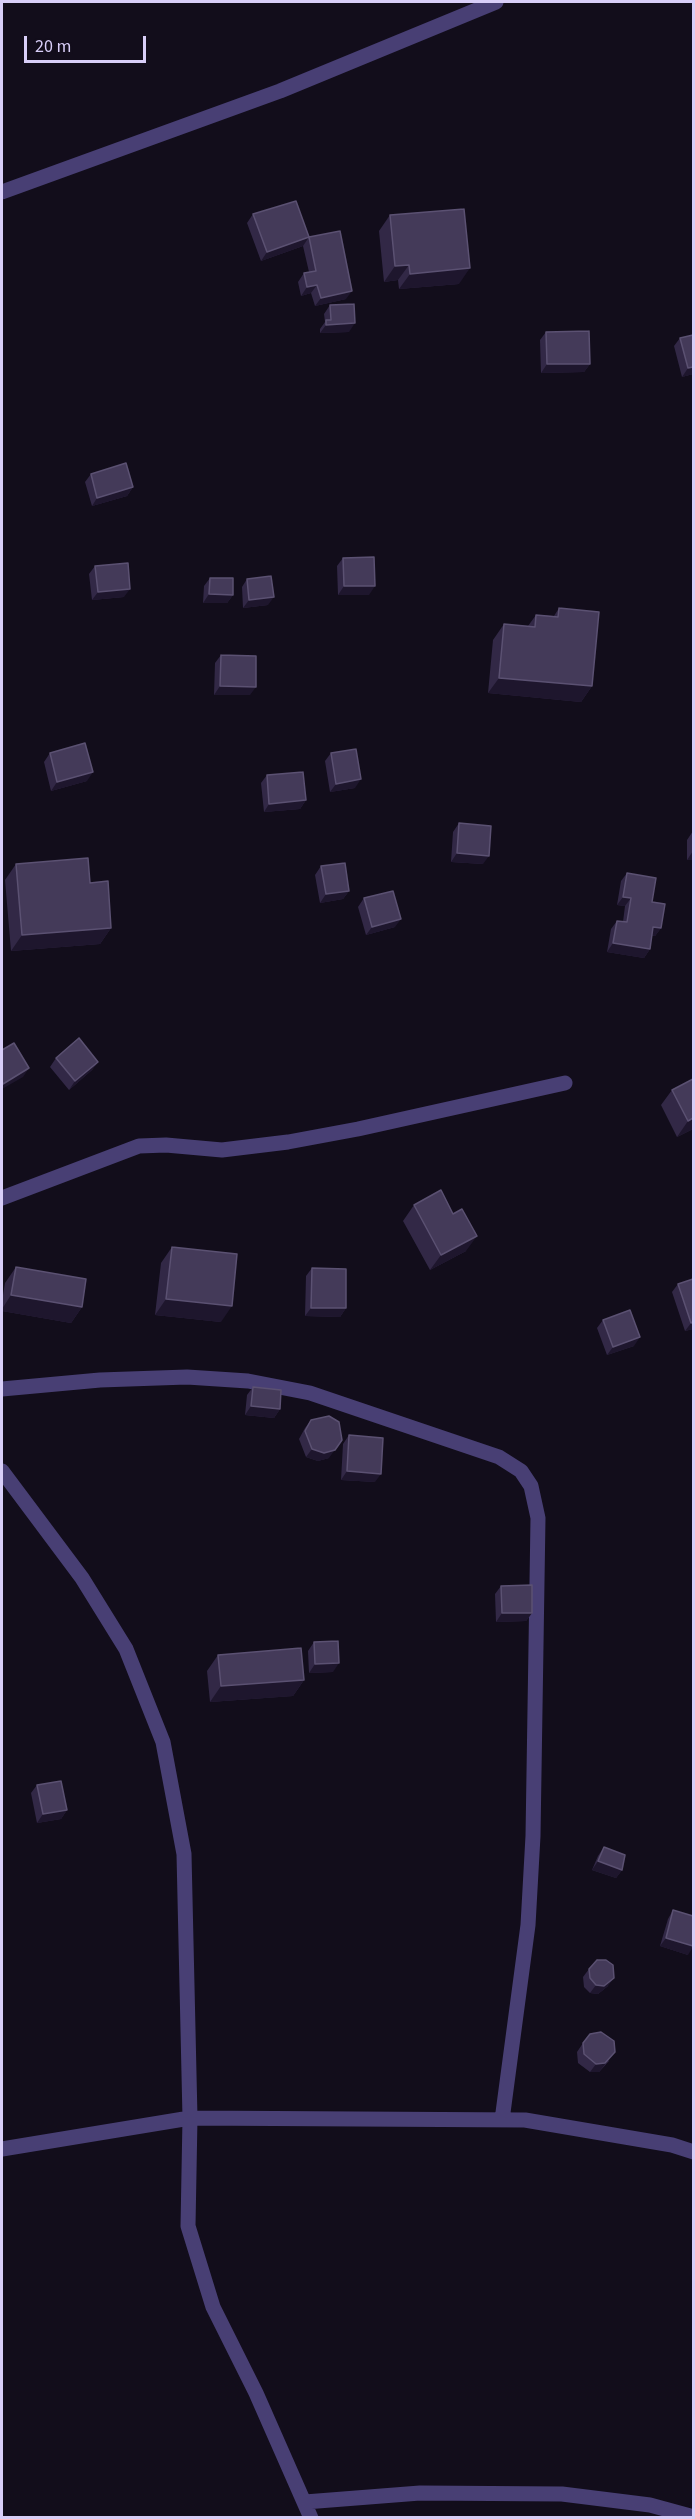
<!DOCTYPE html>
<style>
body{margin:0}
#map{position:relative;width:695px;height:2519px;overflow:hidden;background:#120d1b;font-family:"Source Sans 3",sans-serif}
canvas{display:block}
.frame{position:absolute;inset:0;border:3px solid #d8cef8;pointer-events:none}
.scale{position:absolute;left:24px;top:36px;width:122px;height:27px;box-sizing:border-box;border:3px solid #d8cef8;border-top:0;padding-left:8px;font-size:18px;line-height:21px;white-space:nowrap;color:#d8cef8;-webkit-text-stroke:4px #120d1b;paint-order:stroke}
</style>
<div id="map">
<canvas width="695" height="2519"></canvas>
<div class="frame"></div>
<div class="scale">20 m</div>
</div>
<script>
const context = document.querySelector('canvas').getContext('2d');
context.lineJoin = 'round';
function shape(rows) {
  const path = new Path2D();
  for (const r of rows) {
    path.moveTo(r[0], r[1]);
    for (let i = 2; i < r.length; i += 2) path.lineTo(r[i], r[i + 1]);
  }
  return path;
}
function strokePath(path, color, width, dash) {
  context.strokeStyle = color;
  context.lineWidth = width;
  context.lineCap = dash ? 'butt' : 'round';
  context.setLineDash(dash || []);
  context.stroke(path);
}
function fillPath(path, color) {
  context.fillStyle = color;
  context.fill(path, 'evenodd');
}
strokePath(shape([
 [2,192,280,91,496,2],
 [2,1198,139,1146,166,1145,222,1150,288,1142,358,1129,565,1083],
 [2,1389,100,1380,187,1377,248,1381,310,1393,499,1457,521,1471,531,1486,538,1518,533,1836,528,1925,502,2120],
 [2,1471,82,1578,126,1649,163,1742,184,1854,190,2118,188,2226,213,2307,256,2393,311,2518],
 [2,2149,190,2118,525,2120,672,2145,694,2152],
 [305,2502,420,2493,562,2494,650,2505,694,2517]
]), '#483f74', 15);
fillPath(shape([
 [253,214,309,237,346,299,315,306,311,293,301,296,298,282,304,273,309,272,303,246,261,261,247,223],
 [390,215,459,284,399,289,398,280,384,282,379,231],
 [330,305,349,332,320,333,320,329,325,322,324,314],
 [546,332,590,364,584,372,541,373,540,340],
 [680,338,693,374,682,377,674,346],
 [91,474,133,487,127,496,92,506,85,482],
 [343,558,369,595,338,595,337,566],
 [95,566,124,597,92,600,89,574],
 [210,578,233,595,227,603,203,603,204,586],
 [247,579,268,605,243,608,242,587],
 [559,608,592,686,581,702,488,693,493,640,504,624,528,626,536,615,554,616],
 [221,655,250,695,214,695,215,663],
 [50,753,87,781,51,791,44,762],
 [331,753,355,788,330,792,325,761],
 [267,775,306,800,300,809,264,812,261,783],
 [459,823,483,864,451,862,453,832],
 [693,831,693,860,687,860,687,840],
 [16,864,90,883,111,928,100,944,11,951,5,880],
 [321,866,349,891,343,899,320,903,315,875],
 [627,873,652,902,661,928,655,936,652,936,650,949,644,958,607,952,611,929,617,921,623,922,625,906,617,905,621,881],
 [364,898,395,927,366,935,358,907],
 [56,1058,98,1062,92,1070,69,1090,50,1067],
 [693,1079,693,1129,677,1137,661,1105,672,1090],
 [414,1205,466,1251,430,1270,403,1221],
 [172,1247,221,1322,155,1315,161,1263],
 [16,1267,82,1307,71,1323,2,1311,2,1301,5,1283],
 [312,1268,346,1308,340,1317,305,1316,306,1276],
 [693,1279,693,1329,685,1331,672,1292,678,1284],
 [603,1320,634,1346,607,1355,597,1328],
 [253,1387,280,1409,274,1418,245,1415,247,1395],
 [311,1420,329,1458,318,1461,306,1457,299,1439,305,1428],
 [349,1435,375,1482,341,1480,343,1444],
 [501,1586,532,1613,526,1621,496,1622,495,1594],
 [314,1642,333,1672,309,1673,308,1651],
 [218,1655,304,1680,293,1696,210,1702,207,1671],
 [37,1785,67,1810,61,1819,37,1823,31,1793],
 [604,1847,622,1870,616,1878,592,1870,598,1856],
 [673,1910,688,1955,660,1946,668,1919],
 [589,1969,608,1986,598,1994,590,1993,584,1987,583,1977],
 [583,2043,609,2061,599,2072,590,2072,578,2063,577,2052]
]), '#322846');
fillPath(shape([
 [309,237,303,246,261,261,267,252],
 [409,265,398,280,384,282,395,266],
 [470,268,459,284,399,289,410,274],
 [317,285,311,293,301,296,307,287],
 [352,291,346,299,315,306,321,298],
 [355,323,349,332,320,333,326,325],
 [547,364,590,364,584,372,541,373],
 [693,367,693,374,682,377,688,368],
 [133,487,127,496,92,506,97,498],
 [344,586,375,586,369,595,338,595],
 [130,589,124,597,92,600,98,592],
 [209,594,233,595,227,603,203,603],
 [274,597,268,605,243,608,249,600],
 [499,678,592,686,581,702,488,693],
 [220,686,256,687,250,695,214,695],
 [93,772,87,781,51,791,57,782],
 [361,779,355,788,330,792,336,784],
 [306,800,300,809,264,812,269,804],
 [693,851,693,860,687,860],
 [457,853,489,856,483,864,451,862],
 [349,891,343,899,320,903,326,894],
 [623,897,631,898,625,906,617,905],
 [401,919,395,927,366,935,372,927],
 [653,927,661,928,655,936,647,935],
 [111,928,100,944,11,951,22,935],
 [613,943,650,949,644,958,607,952],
 [98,1062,92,1070,69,1090,75,1081],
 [29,1068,23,1077,2,1089,2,1086,3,1084],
 [693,1118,693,1129,677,1137,688,1121],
 [477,1236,466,1251,430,1270,441,1255],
 [11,1295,82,1307,71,1323,2,1311,2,1309],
 [166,1299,232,1306,221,1322,155,1315],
 [311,1308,346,1308,340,1317,305,1316],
 [693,1322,693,1329,685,1331,691,1323],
 [640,1337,634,1346,607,1355,613,1347],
 [251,1406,280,1409,274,1418,245,1415],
 [342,1440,329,1458,318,1461,306,1457,312,1449],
 [347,1471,381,1474,375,1482,341,1480],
 [502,1613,532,1613,526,1621,496,1622],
 [339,1663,333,1672,309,1673,315,1664],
 [304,1680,293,1696,210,1702,221,1686],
 [67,1810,61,1819,37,1823,43,1814],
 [598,1861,622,1870,616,1878,592,1870],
 [666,1938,693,1946,693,1947,688,1955,660,1946],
 [614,1978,608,1986,598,1994,590,1993,596,1985],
 [615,2052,599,2072,590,2072,596,2064]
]), '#1e162d');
const building = shape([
 [296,201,309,237,267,252,253,214,296,201],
 [464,209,470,268,410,274,409,265,395,266,390,215,464,209],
 [340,231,352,291,321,298,317,285,307,287,304,273,316,271,309,237,340,231],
 [354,304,355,323,326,325,326,320,331,320,330,305,354,304],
 [589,331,590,364,547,364,546,332,589,331],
 [693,335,693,367,688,368,680,338,693,335],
 [126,463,133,487,97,498,91,474,126,463],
 [374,557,375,586,344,586,343,558,374,557],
 [128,563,130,589,98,592,95,566,128,563],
 [271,576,274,597,249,600,247,579,271,576],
 [210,578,233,578,233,595,209,594,210,578],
 [559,608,599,612,592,686,499,678,504,624,535,627,536,615,558,617,559,608],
 [221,655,256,656,256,687,220,686,221,655],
 [85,743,93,772,57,782,50,753,85,743],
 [356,749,361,779,336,784,331,753,356,749],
 [303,772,306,800,269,804,267,775,303,772],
 [459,823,491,826,489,856,457,853,459,823],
 [88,858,90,883,108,881,111,928,22,935,16,864,88,858],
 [345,863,349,891,326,894,321,866,345,863],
 [627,873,656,878,652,902,665,904,661,928,653,927,650,949,613,943,617,921,627,922,631,898,623,897,627,873],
 [393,891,401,919,372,927,364,898,393,891],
 [79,1038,98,1062,75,1081,56,1058,79,1038],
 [14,1043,29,1068,3,1084,2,1081,2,1050,14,1043],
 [693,1079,693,1118,688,1121,672,1090,693,1079],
 [441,1190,453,1214,462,1209,477,1236,441,1255,414,1205,441,1190],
 [172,1247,237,1254,232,1306,166,1299,172,1247],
 [16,1267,86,1279,82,1307,11,1295,16,1267],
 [312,1268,346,1269,346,1308,311,1308,312,1268],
 [693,1279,693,1322,691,1323,678,1284,693,1279],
 [630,1310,640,1337,613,1347,603,1320,630,1310],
 [253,1387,281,1390,280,1409,251,1406,253,1387],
 [329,1416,339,1422,342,1440,335,1450,324,1453,312,1449,305,1431,311,1420,329,1416],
 [349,1435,383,1438,381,1474,347,1471,349,1435],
 [532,1585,532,1613,502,1613,501,1586,532,1585],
 [338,1641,339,1663,315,1664,314,1642,338,1641],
 [301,1648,304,1680,221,1686,218,1655,301,1648],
 [61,1781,67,1810,43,1814,37,1785,61,1781],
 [604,1847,625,1855,622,1870,598,1861,604,1847],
 [673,1910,693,1916,693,1946,666,1938,673,1910],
 [597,1960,606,1960,613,1965,614,1978,604,1986,596,1985,590,1978,589,1969,597,1960],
 [601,2032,614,2041,615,2052,605,2063,596,2064,584,2054,583,2043,590,2034,601,2032]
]);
fillPath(building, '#443a59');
strokePath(building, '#5b5172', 1.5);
</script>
